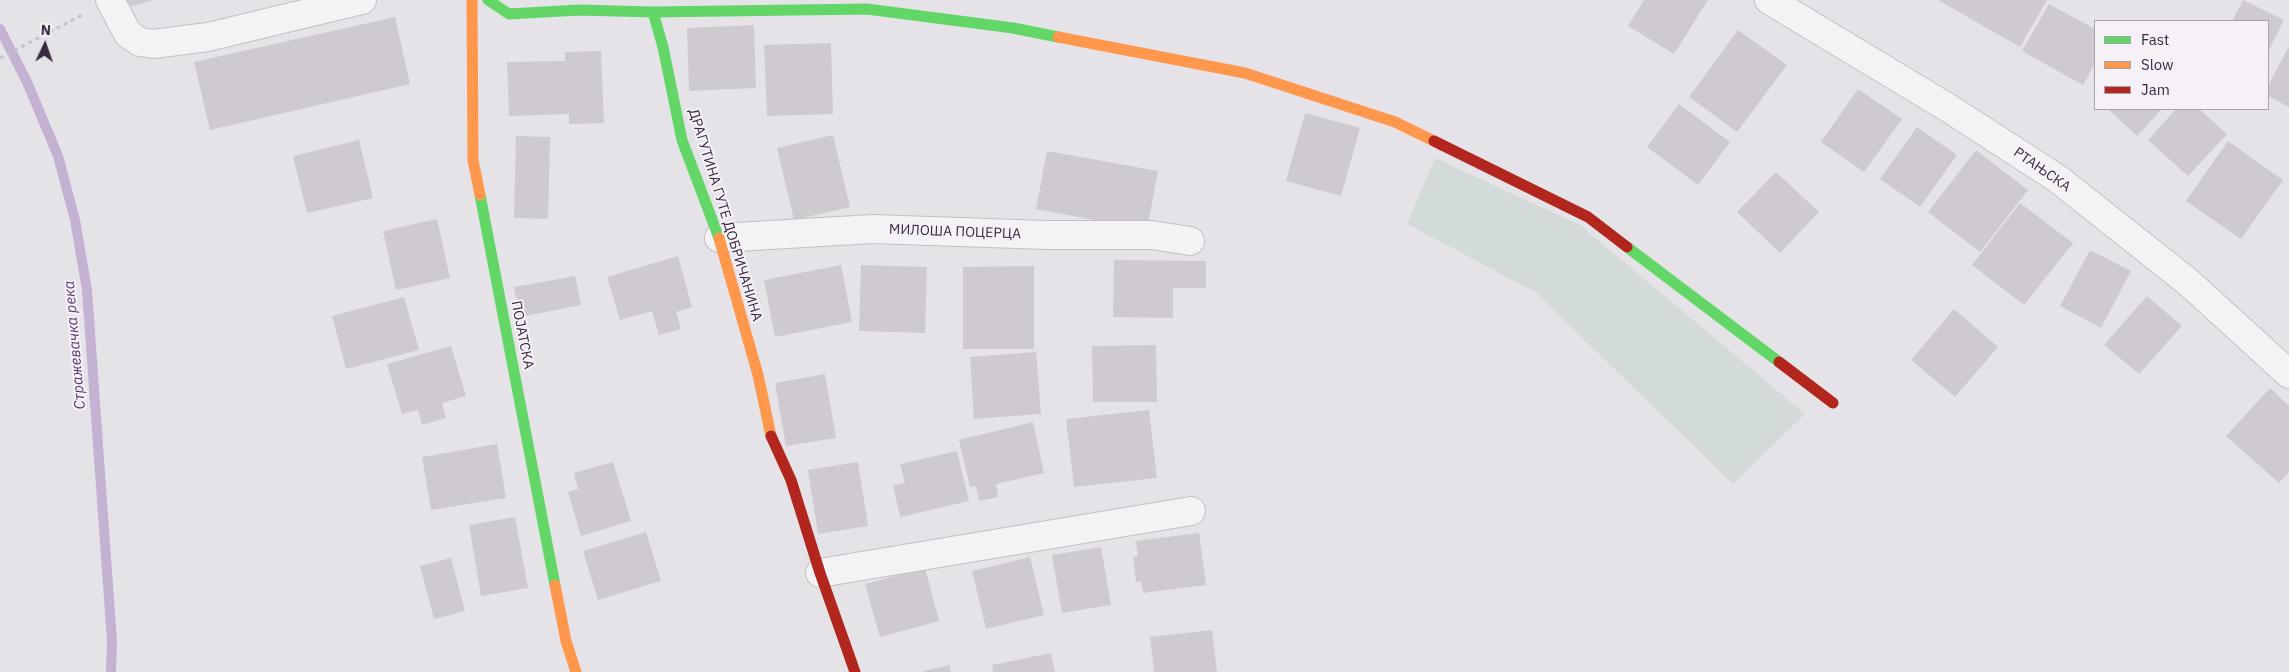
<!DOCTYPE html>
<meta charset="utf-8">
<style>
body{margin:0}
#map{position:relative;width:2289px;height:672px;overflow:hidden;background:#e6e3e8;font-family:"IBM Plex Sans",sans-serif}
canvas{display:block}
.legend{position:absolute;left:2094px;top:20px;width:175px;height:90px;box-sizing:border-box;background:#f5f1f7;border:1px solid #aaa1ae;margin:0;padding:6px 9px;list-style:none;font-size:15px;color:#392a41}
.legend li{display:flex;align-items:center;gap:10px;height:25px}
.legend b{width:25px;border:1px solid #aaa1ae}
.north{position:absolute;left:20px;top:20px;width:50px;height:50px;-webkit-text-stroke:4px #f5f1f7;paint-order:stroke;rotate:3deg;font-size:14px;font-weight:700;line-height:20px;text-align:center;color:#392a41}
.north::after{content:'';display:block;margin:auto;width:18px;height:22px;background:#392a41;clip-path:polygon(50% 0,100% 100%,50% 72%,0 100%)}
</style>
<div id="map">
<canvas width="2289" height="672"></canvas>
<ul class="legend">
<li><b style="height:6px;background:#63d668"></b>Fast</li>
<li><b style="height:6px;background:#ff974d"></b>Slow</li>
<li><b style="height:6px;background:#b3261e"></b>Jam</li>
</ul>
<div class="north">N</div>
</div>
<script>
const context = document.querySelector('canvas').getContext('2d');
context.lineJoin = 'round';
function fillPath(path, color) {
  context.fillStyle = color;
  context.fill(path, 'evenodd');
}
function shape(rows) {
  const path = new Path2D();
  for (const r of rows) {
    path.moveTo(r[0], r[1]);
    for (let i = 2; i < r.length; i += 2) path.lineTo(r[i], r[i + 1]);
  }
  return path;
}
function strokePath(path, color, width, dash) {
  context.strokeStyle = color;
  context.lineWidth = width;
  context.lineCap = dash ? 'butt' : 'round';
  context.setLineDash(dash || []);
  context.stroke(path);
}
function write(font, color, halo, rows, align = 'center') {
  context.font = font + ' "IBM Plex Sans",sans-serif';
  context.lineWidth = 4;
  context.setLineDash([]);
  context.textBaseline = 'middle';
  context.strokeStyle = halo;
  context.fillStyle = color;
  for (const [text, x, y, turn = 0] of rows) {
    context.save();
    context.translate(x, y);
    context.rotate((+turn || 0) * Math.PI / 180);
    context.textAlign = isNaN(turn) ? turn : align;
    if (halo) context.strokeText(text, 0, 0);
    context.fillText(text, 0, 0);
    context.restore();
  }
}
fillPath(shape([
 [1435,158,1580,225,1805,414,1733,484,1535,292,1407,224]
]), '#d3dada');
strokePath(shape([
 [0,29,27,82,58,156,75,220,87,290,112,641,111,672]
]), '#c3b2d2', 10);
fillPath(shape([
 [118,0,151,0,151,1,121,9],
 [1644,0,1708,0,1674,54,1628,26],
 [1938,0,2047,0,2020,47],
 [2243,0,2284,20,2268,52,2268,21,2232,21],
 [2049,4,2095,29,2095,63,2083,85,2022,51],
 [395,17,410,84,210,130,194,62],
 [754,25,756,88,689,91,687,28],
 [1738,30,1787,65,1737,132,1689,97],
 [831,43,833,114,767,116,764,45],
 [2289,46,2289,107,2268,96,2268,86],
 [601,51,604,123,569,124,569,114,509,116,507,62,565,61,565,52],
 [1858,89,1902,119,1864,172,1821,142],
 [1679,104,1730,142,1698,185,1647,147],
 [2108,109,2162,109,2137,136],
 [2176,109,2199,109,2227,134,2188,176,2148,140],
 [1305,113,1360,128,1341,196,1286,181],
 [1917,127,1957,155,1920,207,1880,179],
 [833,135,850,207,794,220,777,148],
 [516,136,550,137,548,219,514,218],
 [359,140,373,198,307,213,293,156],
 [2228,141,2283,180,2241,239,2186,201],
 [1976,150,2028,190,1980,252,1928,212],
 [1047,151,1158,171,1147,230,1036,209],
 [1776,172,1819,212,1780,253,1737,212],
 [2020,203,2073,243,2024,305,1972,265],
 [437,219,450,278,396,290,383,231],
 [2090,250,2131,271,2101,328,2060,306],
 [678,256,692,307,676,312,681,329,659,335,652,311,620,320,607,277],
 [1114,260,1206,261,1206,288,1173,288,1173,318,1113,317],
 [841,265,852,322,775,337,764,280],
 [861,265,927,267,925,333,859,331],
 [1034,266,1034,349,963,349,963,267],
 [575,276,581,305,520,317,514,287],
 [2147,296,2182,326,2139,374,2104,345],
 [404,297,419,350,346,369,332,316],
 [1954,309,1998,347,1955,397,1911,360],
 [1156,345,1157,402,1093,402,1092,346],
 [451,346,466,396,442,403,446,418,422,425,418,410,402,414,387,364],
 [1036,352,1041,414,974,419,970,357],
 [825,374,836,438,786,446,775,383],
 [2270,388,2289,406,2289,472,2279,483,2226,436],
 [1149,410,1157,478,1074,487,1066,419],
 [1033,422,1044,473,996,484,998,497,979,501,976,486,970,487,959,440],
 [497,444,506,498,431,510,422,457],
 [957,451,969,501,900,517,893,485,905,483,900,464],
 [613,462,631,521,581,536,568,492,578,489,574,473],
 [858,462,868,526,818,534,808,470],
 [515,517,528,588,481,596,469,525],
 [646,532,661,581,598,600,583,551],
 [1199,533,1206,585,1143,593,1141,581,1136,582,1133,557,1138,556,1136,541],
 [1101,547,1111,605,1062,613,1052,555],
 [1030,557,1044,615,986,629,972,571],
 [451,558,465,611,434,619,420,566],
 [925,568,939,621,880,637,865,584],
 [1212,630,1217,672,1154,672,1150,637],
 [1051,653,1055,672,993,672,992,665],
 [949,665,951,672,925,672,924,671]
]), '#cecad0');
const street = shape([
 [110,0,128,34,140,42,153,44,208,37,362,0],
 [1769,0,1950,109,2058,179,2188,282,2289,374],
 [719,238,873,229,1046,235,1152,235,1190,241],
 [820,573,1191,511]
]);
strokePath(street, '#c3c0c5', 30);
strokePath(shape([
 [0,58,82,15]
]), '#c6c2c8', 3, [4, 4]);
strokePath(street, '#f4f2f5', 28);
strokePath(shape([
 [488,0,509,14,579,10,653,12,663,47,682,140,719,238],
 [653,12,867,9,1013,28,1058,37],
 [480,195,555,585],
 [1627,247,1779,362]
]), '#63d668', 11);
strokePath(shape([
 [472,0,473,160,480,195],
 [1058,37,1245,73,1395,122,1434,141],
 [719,238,758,375,771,436],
 [555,585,566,641,576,672]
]), '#ff974d', 11);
strokePath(shape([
 [1434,141,1588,217,1627,247],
 [1779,362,1833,403],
 [771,436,791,480,820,573,855,672]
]), '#b3261e', 11);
write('14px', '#392a41', '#f5f1f7', [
 ["РТАЊСКА",2042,170,35],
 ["ДРАГУТИНА ГУТЕ ДОБРИЧАНИНА",725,215,73],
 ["МИЛОША ПОЦЕРЦА",955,232,2],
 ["ПОЈАТСКА",522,335,79]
]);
write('italic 15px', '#583575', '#f5f1f7', [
 ["Стражевачка река",75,345,-95]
]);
</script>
